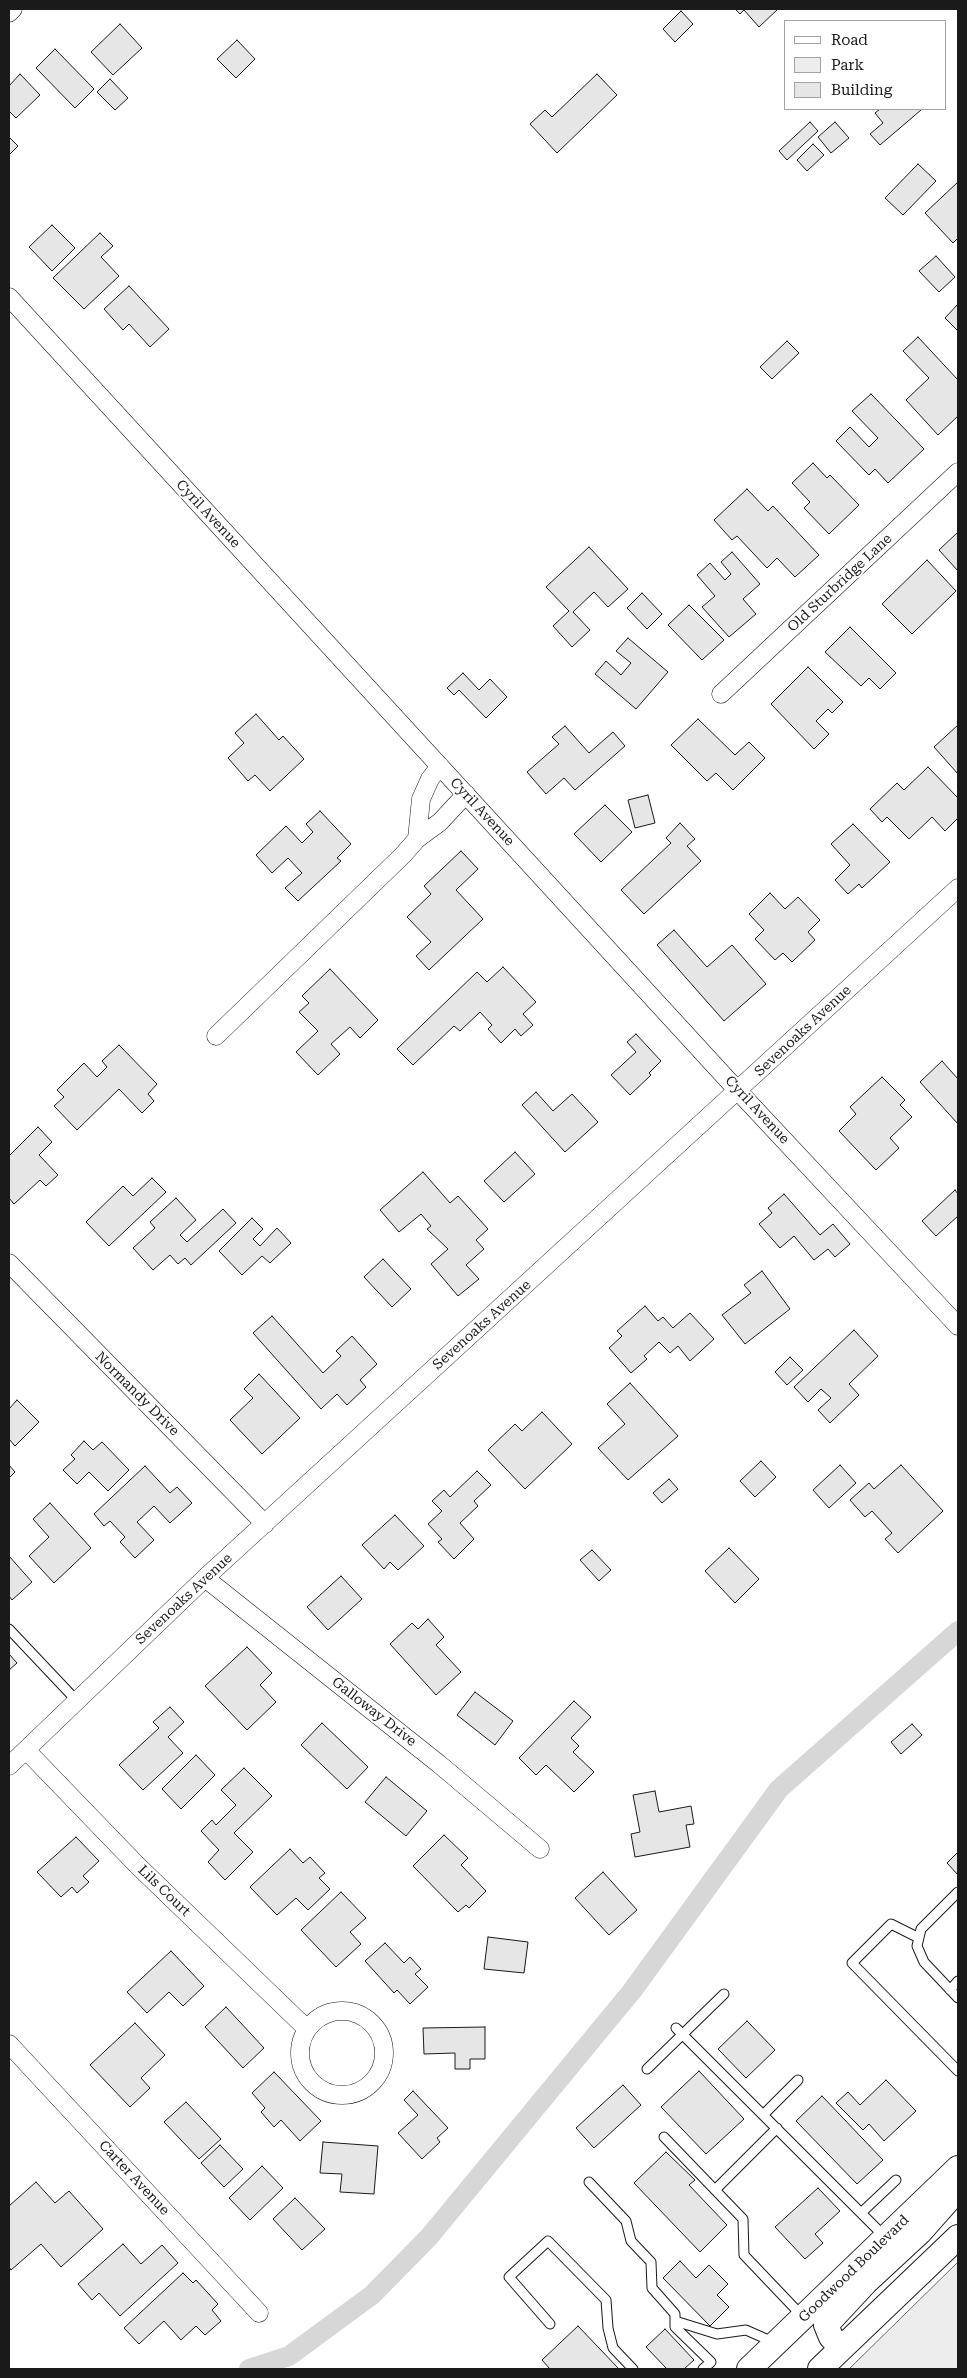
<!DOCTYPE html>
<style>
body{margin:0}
#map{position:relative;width:967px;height:2378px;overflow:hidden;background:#fff;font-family:"Roboto Serif",serif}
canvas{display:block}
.frame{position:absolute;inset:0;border:10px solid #1a1a1a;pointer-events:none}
.legend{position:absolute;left:784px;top:20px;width:162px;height:90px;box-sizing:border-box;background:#fff;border:1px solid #a3a3a3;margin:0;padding:6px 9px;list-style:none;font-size:15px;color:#1a1a1a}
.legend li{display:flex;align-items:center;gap:10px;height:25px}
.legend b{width:25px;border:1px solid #a3a3a3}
</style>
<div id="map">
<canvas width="967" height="2378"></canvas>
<div class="frame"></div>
<ul class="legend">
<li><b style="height:6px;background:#fff"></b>Road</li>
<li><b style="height:14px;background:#ededed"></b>Park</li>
<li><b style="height:14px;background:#e6e6e6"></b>Building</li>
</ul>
</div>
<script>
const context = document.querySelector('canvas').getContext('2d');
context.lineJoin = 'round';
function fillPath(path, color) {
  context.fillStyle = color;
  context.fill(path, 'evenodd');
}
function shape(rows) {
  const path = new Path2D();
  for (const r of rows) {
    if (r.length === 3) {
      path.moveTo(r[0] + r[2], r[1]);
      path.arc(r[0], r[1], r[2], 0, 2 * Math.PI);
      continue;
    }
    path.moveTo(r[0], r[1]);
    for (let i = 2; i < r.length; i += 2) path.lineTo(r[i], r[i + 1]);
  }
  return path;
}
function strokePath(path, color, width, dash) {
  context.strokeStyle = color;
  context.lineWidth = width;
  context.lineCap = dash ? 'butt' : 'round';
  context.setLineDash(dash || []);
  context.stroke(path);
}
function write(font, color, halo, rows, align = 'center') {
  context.font = font + ' "Roboto Serif",serif';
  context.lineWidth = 4;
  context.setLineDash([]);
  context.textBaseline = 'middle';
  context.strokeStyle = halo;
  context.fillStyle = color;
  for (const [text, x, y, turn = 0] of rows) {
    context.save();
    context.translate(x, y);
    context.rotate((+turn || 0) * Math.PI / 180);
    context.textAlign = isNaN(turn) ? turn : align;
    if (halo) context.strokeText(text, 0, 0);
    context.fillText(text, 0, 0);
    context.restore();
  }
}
const green = shape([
 [958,2262,958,2369,849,2369,958,2262]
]);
fillPath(green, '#ededed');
strokePath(green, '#6a6a6a', 1);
strokePath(shape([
 [249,2369,289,2356,372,2295,429,2237,632,1991,779,1789,958,1631]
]), '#d7d7d7', 20);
const building = shape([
 [735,9,778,9,759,27,744,10,740,14,735,9],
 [681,11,693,24,675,42,663,29,681,11],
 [120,24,142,48,113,75,91,52,120,24],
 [237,40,255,59,236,78,217,59,237,40],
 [55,49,94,89,75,108,36,68,55,49],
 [20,74,40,95,16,118,9,111,9,86,20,74],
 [597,74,617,95,557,153,530,124,545,110,552,117,597,74],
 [110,79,128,98,115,110,97,92,110,79],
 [880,109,919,109,921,110,880,145,870,134,883,123,875,113,880,109],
 [810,122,818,131,787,160,779,151,810,122],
 [835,122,849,138,831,153,818,137,835,122],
 [9,137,18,146,9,155,9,137],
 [813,144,824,155,807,171,797,160,813,144],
 [918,164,936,181,903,215,885,198,918,164],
 [958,182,958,238,953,243,925,213,958,182],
 [52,225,75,248,52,271,29,247,52,225],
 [100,233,113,246,101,257,119,276,84,309,53,278,100,233],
 [936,256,955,277,939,292,919,271,936,256],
 [129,286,169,329,150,347,129,324,123,330,104,309,129,286],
 [958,304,958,331,945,318,958,304],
 [918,337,958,380,958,416,938,435,906,400,929,378,903,351,918,337],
 [787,341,799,353,772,379,760,367,787,341],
 [871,394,924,449,888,483,875,469,869,475,836,441,850,427,869,447,878,438,852,411,871,394],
 [813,463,827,478,830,475,859,505,829,534,804,508,810,502,792,483,813,463],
 [747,489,768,511,773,506,819,555,795,577,777,558,767,568,737,536,732,540,714,520,747,489],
 [958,532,958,571,939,550,958,532],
 [589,547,628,589,608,607,594,592,573,612,590,630,572,647,553,626,569,611,546,587,589,547],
 [732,552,760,584,743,599,756,614,729,637,702,607,715,596,697,575,710,563,725,580,731,574,721,562,732,552],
 [927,560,956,591,912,634,882,604,927,560],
 [642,593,662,614,647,629,627,608,642,593],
 [689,605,724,640,702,660,668,625,689,605],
 [850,627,896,673,880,689,869,678,861,686,825,652,850,627],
 [628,638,668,672,636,709,595,674,606,661,621,675,631,663,616,651,628,638],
 [808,667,843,702,832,713,828,709,816,721,829,734,814,749,771,704,808,667],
 [463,673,479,690,490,679,507,697,486,718,459,690,454,695,447,688,463,673],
 [256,714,279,740,283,736,304,759,270,791,255,775,248,781,228,758,244,743,235,733,256,714],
 [698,719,735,755,749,742,765,758,733,790,716,773,707,781,671,745,698,719],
 [958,725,958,774,934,747,958,725],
 [565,726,589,753,613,732,625,746,575,790,564,778,546,794,527,772,559,744,552,737,565,726],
 [928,767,958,798,958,818,945,831,932,817,909,839,887,817,882,822,870,809,897,783,904,790,928,767],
 [648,795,655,823,635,828,628,800,648,795],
 [605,805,632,832,601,862,574,834,605,805],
 [320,811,351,844,337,858,341,861,298,901,285,888,302,873,288,858,272,873,256,855,286,826,302,843,313,832,306,824,320,811],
 [680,823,695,839,687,846,701,861,644,914,621,890,671,843,666,838,680,823],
 [853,824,890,862,862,888,859,884,848,894,835,880,850,865,831,844,853,824],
 [461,851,478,869,456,890,483,919,429,970,416,956,431,942,407,917,431,894,424,886,461,851],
 [770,893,785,909,798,897,820,920,808,932,815,940,792,962,783,953,775,960,755,939,764,930,749,914,770,893],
 [674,930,707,967,732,945,766,984,724,1021,657,945,674,930],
 [503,967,536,1002,523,1014,533,1025,521,1036,515,1029,501,1043,488,1029,492,1025,480,1012,460,1031,454,1026,413,1065,397,1049,477,972,487,982,503,967],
 [330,969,378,1020,360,1038,350,1027,331,1044,340,1054,318,1075,296,1052,318,1031,299,1012,309,1003,302,996,330,969],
 [636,1034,661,1061,649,1073,651,1075,630,1095,611,1075,636,1052,627,1042,636,1034],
 [119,1045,157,1084,148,1094,154,1101,142,1113,119,1089,77,1130,54,1106,64,1097,57,1090,84,1063,97,1077,107,1067,102,1061,119,1045],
 [942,1061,958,1079,958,1124,920,1082,942,1061],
 [882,1077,905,1100,900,1105,912,1117,890,1138,899,1148,876,1170,839,1131,856,1114,850,1107,882,1077],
 [536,1092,553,1111,572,1094,598,1122,565,1152,522,1105,536,1092],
 [38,1127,52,1142,39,1155,58,1175,46,1186,40,1180,14,1204,9,1198,9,1156,38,1127],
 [515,1152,535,1174,504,1202,484,1181,515,1152],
 [423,1172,450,1203,458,1196,488,1229,476,1240,484,1249,466,1265,479,1279,458,1296,431,1264,448,1249,427,1229,431,1226,421,1214,399,1232,380,1210,423,1172],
 [152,1178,166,1192,109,1246,86,1222,123,1186,133,1196,152,1178],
 [955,1190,958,1194,958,1216,936,1236,922,1221,955,1190],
 [784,1194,820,1235,833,1224,850,1244,835,1257,828,1249,814,1260,794,1236,780,1248,759,1224,772,1213,768,1208,784,1194],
 [176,1198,196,1220,180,1235,187,1242,223,1209,236,1223,191,1265,185,1258,178,1264,170,1255,153,1270,133,1248,155,1228,150,1222,176,1198],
 [252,1218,263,1229,253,1239,260,1246,277,1228,291,1243,270,1263,262,1256,242,1275,219,1251,252,1218],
 [383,1259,411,1289,392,1307,364,1277,383,1259],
 [762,1271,790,1309,745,1344,722,1315,751,1293,744,1285,762,1271],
 [645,1306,658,1321,663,1317,673,1328,690,1313,714,1339,690,1361,678,1346,670,1353,659,1342,644,1356,647,1359,631,1373,609,1348,622,1336,617,1331,645,1306],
 [272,1316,323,1373,341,1356,336,1351,352,1336,377,1364,360,1380,366,1387,347,1405,337,1394,321,1409,253,1333,272,1316],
 [854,1330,878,1356,849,1384,859,1395,830,1423,818,1410,831,1398,821,1389,808,1402,794,1387,854,1330],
 [790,1357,803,1370,787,1385,775,1372,790,1357],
 [259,1374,300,1418,262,1454,230,1420,253,1398,244,1389,259,1374],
 [630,1383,678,1436,628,1480,598,1448,625,1424,607,1404,630,1383],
 [17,1400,39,1422,15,1446,9,1439,9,1409,17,1400],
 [542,1412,572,1444,525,1489,488,1450,515,1424,522,1431,542,1412],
 [84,1441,93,1450,102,1442,129,1470,108,1491,89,1472,77,1484,63,1470,75,1459,71,1455,84,1441],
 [761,1461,776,1477,755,1497,740,1481,761,1461],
 [9,1465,15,1472,9,1478,9,1465],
 [840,1465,856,1483,829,1508,813,1490,840,1465],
 [901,1465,943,1511,898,1553,885,1539,892,1533,872,1511,865,1517,850,1500,869,1483,874,1489,901,1465],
 [145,1466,170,1493,177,1487,192,1503,170,1523,154,1506,137,1522,154,1540,135,1558,120,1542,125,1537,110,1521,104,1526,94,1514,145,1466],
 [477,1471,491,1485,474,1501,478,1506,460,1523,474,1539,454,1559,438,1542,442,1539,428,1524,442,1511,432,1501,444,1490,450,1497,477,1471],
 [669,1479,678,1489,662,1503,653,1493,669,1479],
 [50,1503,91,1548,54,1583,29,1556,49,1537,33,1519,50,1503],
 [395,1515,424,1546,398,1570,390,1562,384,1569,362,1545,395,1515],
 [729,1548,759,1579,735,1603,705,1571,729,1548],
 [592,1550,611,1570,599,1581,580,1560,592,1550],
 [9,1556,32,1582,12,1600,9,1596,9,1556],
 [341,1576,362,1599,328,1630,307,1607,341,1576],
 [428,1619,444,1637,436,1645,461,1672,436,1695,390,1644,412,1623,418,1629,428,1619],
 [247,1647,272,1673,260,1685,276,1702,247,1730,205,1686,247,1647],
 [9,1654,17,1663,9,1670,9,1654],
 [475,1692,513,1721,495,1745,457,1715,475,1692],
 [574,1701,591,1717,571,1738,579,1746,573,1752,594,1772,574,1792,546,1765,536,1775,519,1758,574,1701],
 [170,1707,184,1722,168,1737,183,1753,143,1790,119,1765,159,1728,153,1722,170,1707],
 [322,1723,368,1767,347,1789,301,1745,322,1723],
 [912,1724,922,1735,901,1754,891,1742,912,1724],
 [196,1755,215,1775,181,1809,162,1789,196,1755],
 [244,1768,272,1796,234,1833,253,1852,225,1880,208,1862,219,1850,201,1831,212,1820,216,1825,236,1805,221,1790,244,1768],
 [386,1777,427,1811,406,1836,365,1802,386,1777],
 [655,1791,659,1812,691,1806,694,1824,686,1825,690,1847,635,1857,631,1834,640,1832,633,1795,655,1791],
 [444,1835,468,1858,461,1865,486,1891,469,1908,466,1905,458,1912,413,1866,444,1835],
 [76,1837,99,1861,83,1876,89,1882,77,1893,72,1887,61,1897,37,1872,76,1837],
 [290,1849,303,1863,310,1857,325,1873,319,1878,330,1889,308,1910,296,1898,277,1915,250,1887,290,1849],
 [958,1852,958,1875,947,1863,958,1852],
 [603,1872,637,1910,609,1935,575,1898,603,1872],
 [341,1892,366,1918,350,1932,361,1944,336,1967,301,1930,341,1892],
 [488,1937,528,1942,524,1973,484,1969,488,1937],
 [385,1943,404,1963,410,1957,421,1969,415,1974,428,1987,410,2004,397,1990,394,1993,365,1961,385,1943],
 [171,1951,204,1986,183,2006,169,1992,147,2013,127,1992,171,1951],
 [226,2007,264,2048,243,2068,205,2027,226,2007],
 [747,2021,775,2050,746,2078,718,2049,747,2021],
 [135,2023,165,2055,141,2078,150,2088,130,2107,90,2065,135,2023],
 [485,2027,485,2059,470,2059,470,2069,455,2069,455,2053,424,2054,423,2028,485,2027],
 [699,2071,744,2119,706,2154,661,2107,699,2071],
 [274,2072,321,2121,300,2141,281,2120,274,2127,261,2112,265,2108,252,2093,274,2072],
 [886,2080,916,2111,884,2141,869,2124,863,2130,836,2103,848,2092,860,2105,886,2080],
 [623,2085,641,2105,594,2148,576,2128,623,2085],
 [413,2091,448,2128,437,2138,440,2142,422,2159,398,2133,418,2115,404,2100,413,2091],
 [822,2096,883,2160,857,2184,796,2121,822,2096],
 [186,2102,221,2139,199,2159,164,2122,186,2102],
 [323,2142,378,2146,374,2194,340,2192,342,2174,320,2173,323,2142],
 [220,2145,243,2169,224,2187,201,2163,220,2145],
 [666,2152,695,2180,689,2185,727,2225,700,2252,634,2183,666,2152],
 [262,2166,283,2188,250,2220,229,2198,262,2166],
 [36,2182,55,2203,69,2191,103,2229,61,2267,41,2244,11,2270,9,2267,9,2206,36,2182],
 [818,2188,840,2211,815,2234,823,2243,805,2259,775,2227,818,2188],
 [295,2198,325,2229,302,2250,273,2219,295,2198],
 [123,2244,141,2264,162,2245,178,2263,120,2316,99,2293,92,2300,78,2284,123,2244],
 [680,2261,696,2278,709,2265,728,2284,717,2295,729,2307,710,2326,663,2278,680,2261],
 [183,2273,193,2283,196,2280,218,2304,212,2310,221,2321,205,2335,196,2326,181,2340,164,2321,139,2344,124,2328,183,2273],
 [578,2326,619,2369,550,2369,542,2360,578,2326],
 [665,2329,694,2360,684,2369,667,2369,646,2347,665,2329]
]);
fillPath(building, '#e6e6e6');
strokePath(building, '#1a1a1a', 1);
const service = shape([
 [9,1629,77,1701],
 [958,1892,921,1929,917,1946,924,1962,958,1998],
 [919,1938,891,1924,852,1963,958,2071],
 [950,1990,958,1981],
 [676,2028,885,2237],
 [647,2069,724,1994],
 [763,2115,798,2080],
 [664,2137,743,2219,744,2255,803,2317],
 [589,2182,626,2221,631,2241,651,2262,652,2288,675,2314,675,2327,711,2362,703,2369],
 [715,2190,777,2128],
 [861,2213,896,2180],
 [675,2321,717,2334,746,2330,773,2342],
 [550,2324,509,2277,548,2241,606,2300,608,2328,613,2348,633,2369]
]);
const minor = shape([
 [9,13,13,9],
 [9,297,738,1091,958,1326],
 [721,694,958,472],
 [417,839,421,799,430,779,440,766],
 [216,1036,403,855,417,839,440,822,466,794],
 [9,1263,265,1524],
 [205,1578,439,1764,540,1849],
 [26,1750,137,1865,307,2029],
 [9,1766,205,1578,958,888],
 [342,2053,42],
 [9,2044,259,2313]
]);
const secondary = shape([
 [841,2348,831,2337,826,2325,866,2282,920,2232,958,2189],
 [749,2369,958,2168],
 [820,2369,958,2237]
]);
strokePath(service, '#1a1a1a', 11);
strokePath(minor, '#1a1a1a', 19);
strokePath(secondary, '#1a1a1a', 26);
strokePath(service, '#fff', 9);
strokePath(minor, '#fff', 18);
strokePath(secondary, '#fff', 24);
write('14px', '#1a1a1a', '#fff', [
 ["Cyril Avenue",208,514,47],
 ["Old Sturbridge Lane",840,583,-43],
 ["Cyril Avenue",482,812,47],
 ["Sevenoaks Avenue",803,1031,-43],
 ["Cyril Avenue",757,1110,47],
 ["Sevenoaks Avenue",482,1325,-42],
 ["Normandy Drive",137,1394,45],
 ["Sevenoaks Avenue",184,1599,-43],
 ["Galloway Drive",374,1712,38],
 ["Lils Court",164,1891,44],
 ["Carter Avenue",134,2178,47],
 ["Goodwood Boulevard",854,2269,-44]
]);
</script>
